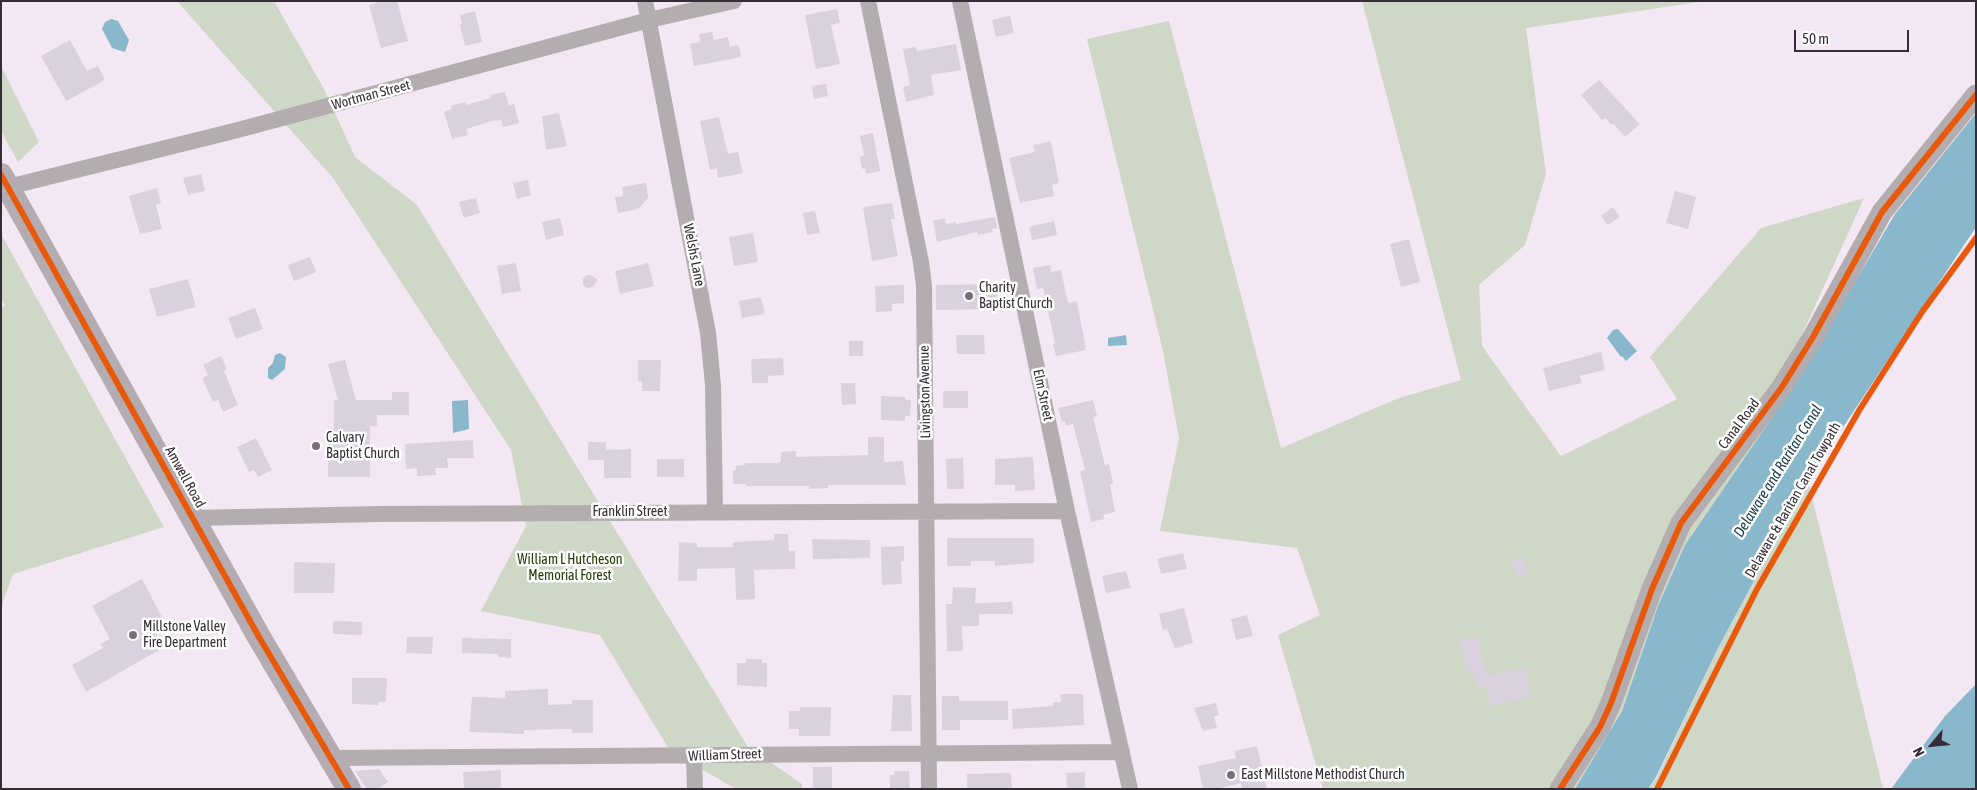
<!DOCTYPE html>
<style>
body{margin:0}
#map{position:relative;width:1977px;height:790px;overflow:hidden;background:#f3e7f3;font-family:"Asap Condensed",sans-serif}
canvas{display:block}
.frame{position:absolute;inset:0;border:2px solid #352d35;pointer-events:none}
.north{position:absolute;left:1907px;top:720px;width:50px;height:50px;-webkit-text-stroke:4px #fff;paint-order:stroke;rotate:242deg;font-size:14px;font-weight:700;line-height:20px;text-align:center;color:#352d35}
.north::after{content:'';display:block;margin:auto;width:18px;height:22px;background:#352d35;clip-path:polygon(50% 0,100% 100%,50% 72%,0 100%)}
.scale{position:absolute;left:1794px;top:30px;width:115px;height:22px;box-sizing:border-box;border:2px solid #352d35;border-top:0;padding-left:6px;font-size:15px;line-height:18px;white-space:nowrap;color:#352d35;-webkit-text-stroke:4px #fff;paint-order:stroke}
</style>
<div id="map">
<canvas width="1977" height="790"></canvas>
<div class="frame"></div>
<div class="north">N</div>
<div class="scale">50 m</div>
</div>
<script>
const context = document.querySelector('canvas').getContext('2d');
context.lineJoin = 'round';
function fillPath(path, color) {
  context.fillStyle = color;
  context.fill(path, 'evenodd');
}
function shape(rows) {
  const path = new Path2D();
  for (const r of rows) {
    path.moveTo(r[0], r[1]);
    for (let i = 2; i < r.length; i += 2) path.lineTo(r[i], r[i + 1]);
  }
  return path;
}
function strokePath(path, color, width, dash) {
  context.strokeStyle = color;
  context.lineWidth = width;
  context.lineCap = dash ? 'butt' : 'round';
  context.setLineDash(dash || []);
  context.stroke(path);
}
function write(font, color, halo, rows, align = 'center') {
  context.font = font + ' "Asap Condensed",sans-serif';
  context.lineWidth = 5;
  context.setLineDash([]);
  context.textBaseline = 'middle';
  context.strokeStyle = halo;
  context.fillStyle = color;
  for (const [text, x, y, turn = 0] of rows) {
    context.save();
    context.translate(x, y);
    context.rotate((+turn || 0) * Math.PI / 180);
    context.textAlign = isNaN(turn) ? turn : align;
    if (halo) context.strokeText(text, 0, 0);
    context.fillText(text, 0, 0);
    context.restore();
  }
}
fillPath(shape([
 [177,1,274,1,324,89,355,157,417,205,748,747,802,784,802,789,736,789,670,751,600,635,481,611,526,526,511,450,333,178],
 [1362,1,1705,1,1526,28,1546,174,1525,245,1479,285,1482,346,1561,456,1677,399,1650,357,1761,228,1864,198,1796,348,1795,384,1685,545,1658,606,1622,711,1575,789,1323,789,1278,635,1320,615,1297,548,1160,531,1179,438,1163,351,1087,39,1169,21,1281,448,1399,398,1461,380],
 [1,66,39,142,18,162,1,131],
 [1,234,164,527,13,574,3,601,1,615,1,307,5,306,1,298],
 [1808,480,1883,789,1648,789,1657,777,1718,648]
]), '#cfd7c6');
fillPath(shape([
 [111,19,118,21,129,40,125,52,112,48,102,29,105,22],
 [1976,113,1976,227,1808,480,1718,648,1656,777,1648,789,1575,789,1622,711,1658,606,1685,545,1795,384,1895,214],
 [1618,329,1637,351,1626,361,1622,356,1621,357,1607,338,1613,330],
 [1126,335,1127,345,1108,346,1108,338],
 [280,353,286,357,285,369,272,380,268,378,268,368,273,363,275,355],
 [468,400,469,429,453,433,452,401],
 [1976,684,1976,789,1891,789,1945,716]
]), '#89b8cc');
fillPath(shape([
 [382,1,397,1,408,41,381,48,369,5],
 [837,9,840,23,831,25,840,64,816,69,805,15],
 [475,11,482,42,465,46,460,25,462,24,460,15],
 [1010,16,1014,33,996,37,992,20],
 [712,32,714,40,728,37,730,47,739,45,741,57,694,66,690,44,700,42,699,34],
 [70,40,87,71,98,66,105,80,66,101,41,56],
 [956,44,961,70,931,75,934,95,906,102,903,87,910,85,903,49,916,47,917,51],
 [1599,80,1640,124,1625,137,1614,124,1612,125,1605,118,1602,120,1581,95],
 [826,84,828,96,814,99,812,86],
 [505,92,509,106,514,104,519,123,503,127,501,120,492,121,466,129,468,135,452,139,444,112,452,109,451,106,465,102,466,105,491,98,490,95],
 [559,113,567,146,546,150,542,116],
 [719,117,728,154,738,152,743,173,718,178,717,168,710,170,700,121],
 [873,133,880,171,866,174,865,168,862,169,860,157,864,155,860,136],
 [1051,141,1059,183,1052,185,1054,196,1020,203,1009,158,1035,152,1033,145],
 [201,174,205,191,188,195,183,178],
 [528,180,531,195,517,199,513,183],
 [646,183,648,198,638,209,618,213,615,197,623,196,622,187],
 [157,188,161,203,156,205,162,229,140,234,129,196],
 [1675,191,1696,197,1688,229,1666,223],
 [476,198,480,213,464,218,459,202],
 [892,203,895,219,891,219,898,256,872,261,863,207],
 [1613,207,1620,217,1608,225,1601,216],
 [815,211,820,233,807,235,803,213],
 [995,217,997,228,992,229,993,232,978,235,977,232,937,242,933,221,945,218,946,224,956,222,956,224],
 [560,218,564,235,546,240,542,222],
 [1054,221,1057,235,1032,240,1029,227],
 [753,233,758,262,734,266,729,237],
 [1409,239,1420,282,1401,287,1390,244],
 [310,257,316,272,294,281,288,265],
 [516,263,521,291,502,294,497,266],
 [648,263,654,286,620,294,615,271],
 [1050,265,1051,272,1061,270,1068,303,1077,301,1086,350,1056,356,1053,344,1055,343,1043,288,1037,289,1033,268],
 [586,275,591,275,598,280,593,287,587,288,583,285,583,279],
 [188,279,196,307,157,317,149,289],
 [989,284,990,286,997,286,997,309,936,310,936,285],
 [904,285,904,303,892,304,892,311,876,312,875,286],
 [761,297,765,314,742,318,739,301],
 [255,308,263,329,236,339,228,318],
 [956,335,984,335,985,354,957,354],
 [849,341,863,341,863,356,849,356],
 [1601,352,1605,370,1580,376,1582,383,1549,391,1543,368],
 [221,356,227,369,224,371,238,405,223,412,218,400,213,402,202,378,208,375,203,365],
 [783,358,784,375,768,376,768,383,752,383,751,359],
 [345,360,356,400,392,400,392,392,409,392,409,415,377,415,377,426,370,426,370,477,328,477,328,428,334,428,334,400,338,400,328,364],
 [638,360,661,360,660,391,642,391,642,381,638,381],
 [841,383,855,383,856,404,842,405],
 [943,391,968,391,968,408,943,408],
 [881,396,905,397,906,400,911,400,910,416,905,416,905,421,881,420],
 [1093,400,1097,416,1093,417,1105,465,1109,464,1113,484,1110,484,1115,512,1103,515,1104,519,1091,522,1080,471,1085,470,1073,424,1066,426,1065,421,1062,422,1058,408],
 [868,437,884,437,884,462,903,461,906,485,828,485,828,488,809,489,809,486,746,486,746,484,733,484,733,470,736,470,736,466,745,465,745,463,778,463,781,461,781,452,796,451,796,457,868,455],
 [256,438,272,470,258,477,254,470,249,472,237,447],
 [473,440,474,458,447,458,448,468,435,468,436,475,417,476,417,468,406,469,405,444],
 [588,442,606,442,606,450,631,449,631,478,604,478,604,460,588,460],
 [1033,457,1035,490,1015,491,1015,485,995,485,995,459],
 [963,458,964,489,947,489,946,459],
 [657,459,684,459,684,477,657,477],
 [774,534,788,534,789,551,795,551,795,569,754,570,755,599,736,600,735,568,697,569,697,581,678,581,679,542,697,543,697,547,733,547,733,542,774,540],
 [947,538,1034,538,1034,563,995,566,995,561,971,561,971,566,947,566],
 [812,539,870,540,870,558,813,559],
 [904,546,904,561,901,561,902,584,882,585,881,547],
 [1183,553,1187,569,1161,574,1157,559],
 [1522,556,1529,572,1518,578,1510,562],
 [294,562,335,563,334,593,294,593],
 [1126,571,1131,588,1106,593,1102,576],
 [142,579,162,617,151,623,160,640,155,643,159,650,86,692,72,665,103,648,100,644,110,639,92,606],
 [953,587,976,588,975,603,1012,602,1013,614,979,614,979,626,962,626,963,651,947,651,946,604,952,604],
 [1184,608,1193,643,1175,648,1167,629,1163,630,1159,614],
 [1247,615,1253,636,1236,640,1231,619],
 [333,621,362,622,362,635,333,634],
 [1477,636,1487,676,1526,667,1531,688,1528,688,1530,697,1490,706,1486,687,1477,689,1473,672,1467,673,1459,640],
 [407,637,433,637,432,654,406,653],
 [462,638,511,639,511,658,498,657,498,654,462,653],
 [746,659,762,659,762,663,767,663,767,687,737,685,737,663,746,663],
 [352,678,387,678,386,702,378,702,378,705,352,704],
 [548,689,548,705,572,704,572,700,593,700,593,733,572,733,572,729,524,730,524,734,469,732,472,697,505,698,505,691],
 [1060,694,1083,694,1084,725,1013,729,1012,709,1053,706,1053,702,1061,702],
 [893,695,911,695,912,731,891,731],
 [942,696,959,696,959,701,1008,701,1008,720,960,720,960,730,942,730],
 [1216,703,1219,715,1214,716,1217,728,1203,731,1194,708],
 [800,707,831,707,830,736,799,736,799,729,789,729,789,711,800,711],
 [1257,746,1267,789,1242,789,1241,783,1217,789,1203,789,1198,766,1236,758,1234,751],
 [813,767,832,767,832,789,813,789],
 [379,769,388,782,378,789,367,789,355,771],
 [501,770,501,788,464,789,463,772],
 [894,771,909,771,910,789,890,789,890,775,894,775],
 [1085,772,1085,789,1067,789,1066,773],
 [1011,773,1012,789,967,789,967,774]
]), '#dad1df');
strokePath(shape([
 [645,1,708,333,713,385,715,512],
 [868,1,921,262,924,286,929,789],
 [960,1,1067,511,1130,789],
 [8,187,234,131,649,20,734,1],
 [193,518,381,514,1067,511],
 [694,756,695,789],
 [329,758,1122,752]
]), '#b4adb0', 16);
strokePath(shape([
 [1560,789,1600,727,1611,703,1652,589,1681,523,1782,387,1813,337,1882,212,1976,95]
]), '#b4adb0', 21);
strokePath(shape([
 [1,175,259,637,349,789]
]), '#b4acb1', 24);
strokePath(shape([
 [1,175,259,637,349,789],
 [1560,789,1600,727,1611,703,1652,589,1681,523,1782,387,1813,337,1882,212,1976,95],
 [1657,789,1757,589,1860,409,1922,312,1976,238]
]), '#e8590c', 6);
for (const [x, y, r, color] of [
 [969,296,5,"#786e78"],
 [316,446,5,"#786e78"],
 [133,635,5,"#786e78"],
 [1231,775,5,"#786e78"]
]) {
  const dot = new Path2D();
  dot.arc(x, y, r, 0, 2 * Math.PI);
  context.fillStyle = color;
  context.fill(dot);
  strokePath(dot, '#fff', 2);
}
write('14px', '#352d35', '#fff', [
 ["Wortman Street",371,95,-15],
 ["Welshs Lane",694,255,79],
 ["Livingston Avenue",925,392,-91],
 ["Elm Street",1043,395,78],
 ["Canal Road",1739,424,-53],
 ["Amwell Road",185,477,61],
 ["Delaware & Raritan Canal Towpath",1793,500,-60],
 ["Franklin Street",630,512],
 ["William Street",725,755,-2]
]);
write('14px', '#352d35', '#fff', [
 ["Charity",979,288],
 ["Baptist Church",979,304],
 ["Calvary",326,438],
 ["Baptist Church",326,454],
 ["Millstone Valley",143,627],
 ["Fire Department",143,643],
 ["East Millstone Methodist Church",1241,775]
], 'left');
write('14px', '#223e06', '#fff', [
 ["William L Hutcheson",570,560],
 ["Memorial Forest",570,576]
]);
write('italic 15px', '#1a3c47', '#fff', [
 ["Delaware and Raritan Canal",1778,471,-58]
]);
</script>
